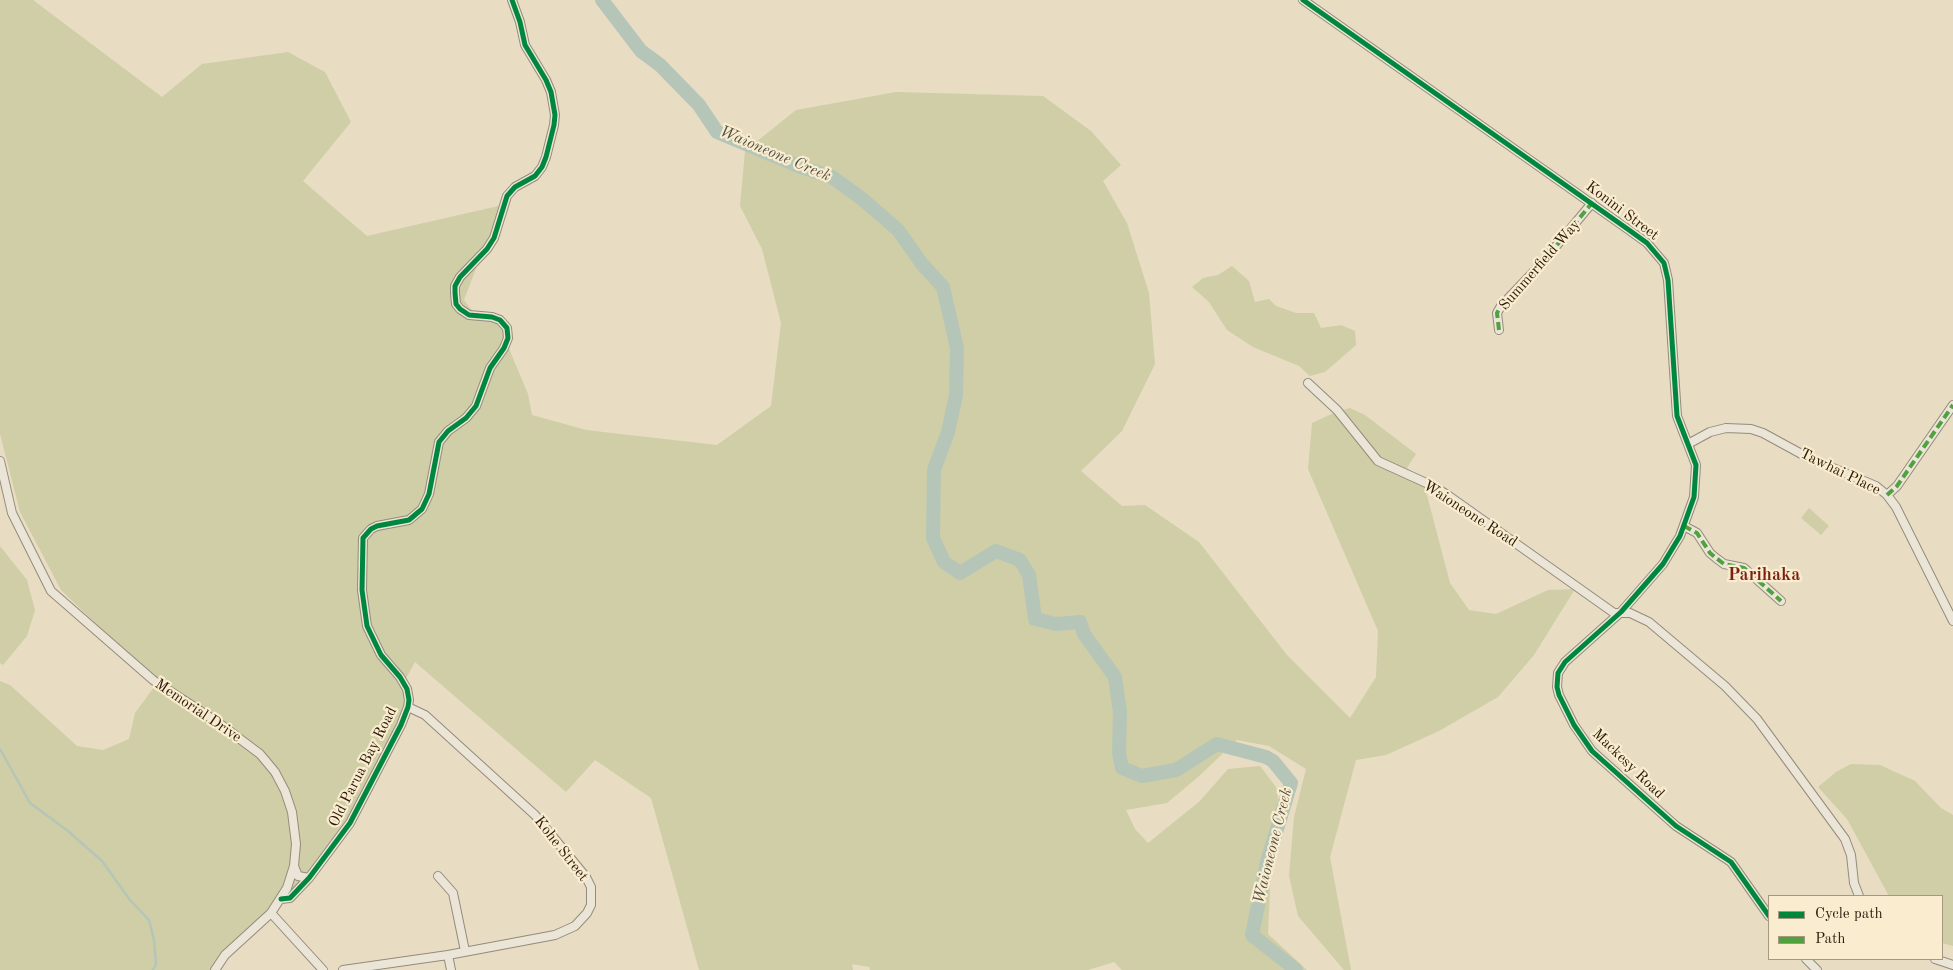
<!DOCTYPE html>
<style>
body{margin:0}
#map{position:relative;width:1953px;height:970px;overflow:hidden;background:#e8dcc3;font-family:"Old Standard TT",serif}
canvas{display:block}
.legend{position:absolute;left:1768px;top:895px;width:175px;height:65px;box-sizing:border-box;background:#faecce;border:1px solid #a6977f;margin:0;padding:6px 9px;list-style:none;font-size:15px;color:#281809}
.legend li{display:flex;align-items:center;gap:10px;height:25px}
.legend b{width:25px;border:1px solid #a6977f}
</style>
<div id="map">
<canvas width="1953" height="970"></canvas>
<ul class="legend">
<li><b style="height:6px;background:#00873e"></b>Cycle path</li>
<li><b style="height:6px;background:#51a13e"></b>Path</li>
</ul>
</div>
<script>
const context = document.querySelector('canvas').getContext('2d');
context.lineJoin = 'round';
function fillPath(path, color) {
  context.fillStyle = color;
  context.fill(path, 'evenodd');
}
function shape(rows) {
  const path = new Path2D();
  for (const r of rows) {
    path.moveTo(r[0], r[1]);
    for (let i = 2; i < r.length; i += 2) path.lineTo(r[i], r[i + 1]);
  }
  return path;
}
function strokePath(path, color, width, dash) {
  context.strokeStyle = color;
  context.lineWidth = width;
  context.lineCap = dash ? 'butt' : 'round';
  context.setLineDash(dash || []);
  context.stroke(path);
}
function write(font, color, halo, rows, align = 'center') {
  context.font = font + ' "Old Standard TT",serif';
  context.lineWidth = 4.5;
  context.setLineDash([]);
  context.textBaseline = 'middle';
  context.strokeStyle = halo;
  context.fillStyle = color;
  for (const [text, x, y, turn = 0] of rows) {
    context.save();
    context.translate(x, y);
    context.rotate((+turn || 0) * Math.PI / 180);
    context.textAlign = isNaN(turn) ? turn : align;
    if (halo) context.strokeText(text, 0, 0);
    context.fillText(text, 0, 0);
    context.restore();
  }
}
fillPath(shape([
 [0,0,33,0,162,97,202,64,288,52,325,72,351,122,303,181,367,236,507,204,478,263,464,300,470,308,485,319,498,324,511,336,507,344,528,394,532,415,586,430,717,445,771,406,781,323,762,249,740,206,745,151,796,110,896,92,1043,96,1091,131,1121,165,1103,181,1127,223,1149,293,1155,364,1122,431,1081,471,1122,506,1145,505,1199,542,1287,655,1350,718,1376,677,1378,631,1308,469,1312,423,1336,412,1350,408,1365,415,1416,454,1407,468,1423,480,1450,583,1469,610,1496,614,1548,590,1575,589,1534,655,1498,697,1439,731,1386,755,1356,760,1330,857,1351,970,1344,970,1298,916,1289,876,1294,817,1306,769,1269,746,1237,740,1198,777,1167,803,1126,810,1135,829,1148,843,1200,801,1228,769,1260,766,1276,787,1282,819,1271,866,1268,934,1307,970,1122,970,1114,962,1088,970,870,970,869,967,852,964,853,970,699,970,651,798,595,760,566,792,415,662,404,682,408,704,351,820,308,879,212,970,0,970,0,681,10,685,77,746,103,750,129,739,135,713,157,683,61,590,20,512,0,434],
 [1232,266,1249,281,1255,302,1269,299,1276,306,1296,313,1314,313,1321,328,1341,325,1355,331,1356,345,1325,372,1310,376,1299,366,1253,347,1227,330,1209,302,1192,287,1203,278,1218,275],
 [1809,508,1829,526,1821,535,1801,518],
 [0,546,27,580,35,610,27,636,3,665,0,663],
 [1851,764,1880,765,1915,781,1941,808,1953,815,1953,946,1942,943,1942,896,1889,896,1847,819,1818,787,1836,772]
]), '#cfcea6');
strokePath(shape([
 [0,749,30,803,68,831,102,861,130,900,149,920,154,940,156,964,153,970]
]), '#b5c6b9', 2.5);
strokePath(shape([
 [602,0,641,51,660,65,699,105,717,132,801,167,832,177,861,198,898,230,922,264,943,287,957,348,956,395,948,432,934,470,933,538,944,562,960,573,996,551,1020,560,1029,575,1035,619,1056,624,1080,622,1084,634,1115,677,1120,712,1119,753,1122,768,1142,776,1176,770,1217,744,1266,757,1273,761,1291,783,1267,862,1252,935,1296,970]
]), '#b5c6b9', 14);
const minor = shape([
 [1303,0,1629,230,1647,243,1664,263,1668,280,1677,416,1696,465,1694,497,1680,536,1663,564,1621,612,1565,662,1558,673,1557,687,1559,695,1574,725,1592,751,1676,826,1731,862,1769,916],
 [1499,330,1497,313,1501,306,1542,263,1592,203],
 [1308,383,1337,410,1378,461,1435,487,1449,496,1614,613,1630,613,1649,622,1725,686,1757,719,1845,839,1851,855,1854,883,1859,896],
 [1688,444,1710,432,1726,428,1751,429,1763,433,1807,457,1876,486,1887,495,1896,507,1953,621],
 [0,461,12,513,51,591,153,680,220,724,260,754,275,772,285,791,292,812,296,844,294,866,287,888,271,913,225,955,215,970],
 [1887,495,1897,486,1953,405],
 [1684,526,1697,533,1710,553,1716,558,1724,564,1744,568,1781,601],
 [294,866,298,876,309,878],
 [438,876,453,893,465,951],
 [281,899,290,898,309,878,350,823,401,725,408,707,409,700,407,689,400,677,381,655,367,626,362,590,363,538,371,529,377,526,409,520,422,509,429,494,439,442,448,431,466,418,476,406,490,368,504,348,508,338,507,328,500,320,492,317,469,315,460,309,456,304,455,293,455,286,460,277,487,249,494,238,507,196,515,187,535,176,542,167,546,157,554,125,555,115,551,92,546,80,525,45,520,22,512,0],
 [271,913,323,970],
 [448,955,451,970],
 [1806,959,1817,970],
 [1935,959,1953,965],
 [343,970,448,955,555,935,575,926,587,913,591,905,591,887,586,877,535,815,425,715,408,707]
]);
strokePath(minor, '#948b7c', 10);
strokePath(minor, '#ebe5d8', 8);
strokePath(shape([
 [1499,330,1497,313,1501,306,1542,263,1592,203],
 [1887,495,1897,486,1953,405],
 [1684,526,1697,533,1710,553,1716,558,1724,564,1744,568,1781,601]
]), '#51a13e', 4, [8, 4]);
strokePath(shape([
 [1303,0,1629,230,1647,243,1664,263,1668,280,1677,416,1696,465,1694,497,1680,536,1663,564,1621,612,1565,662,1558,673,1557,687,1559,695,1574,725,1592,751,1676,826,1731,862,1769,916],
 [281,899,290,898,309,878,350,823,401,725,408,707,409,700,407,689,400,677,381,655,367,626,362,590,363,538,371,529,377,526,409,520,422,509,429,494,439,442,448,431,466,418,476,406,490,368,504,348,508,338,507,328,500,320,492,317,469,315,460,309,456,304,455,293,455,286,460,277,487,249,494,238,507,196,515,187,535,176,542,167,546,157,554,125,555,115,551,92,546,80,525,45,520,22,512,0]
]), '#00873e', 5);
write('15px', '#281809', '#faecce', [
 ["Konini Street",1622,211,37],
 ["Summerfield Way",1540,265,-49],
 ["Tawhai Place",1840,472,26],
 ["Waioneone Road",1470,514,33],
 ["Memorial Drive",198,711,34],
 ["Mackesy Road",1628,764,44],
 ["Old Parua Bay Road",363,767,-63],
 ["Kohe Street",561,849,52]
]);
write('italic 16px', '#525145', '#faecce', [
 ["Waioneone Creek",775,154,23],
 ["Waioneone Creek",1273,846,-76]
]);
write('bold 18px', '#7a1f14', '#faecce', [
 ["Parihaka",1764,575]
]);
</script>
